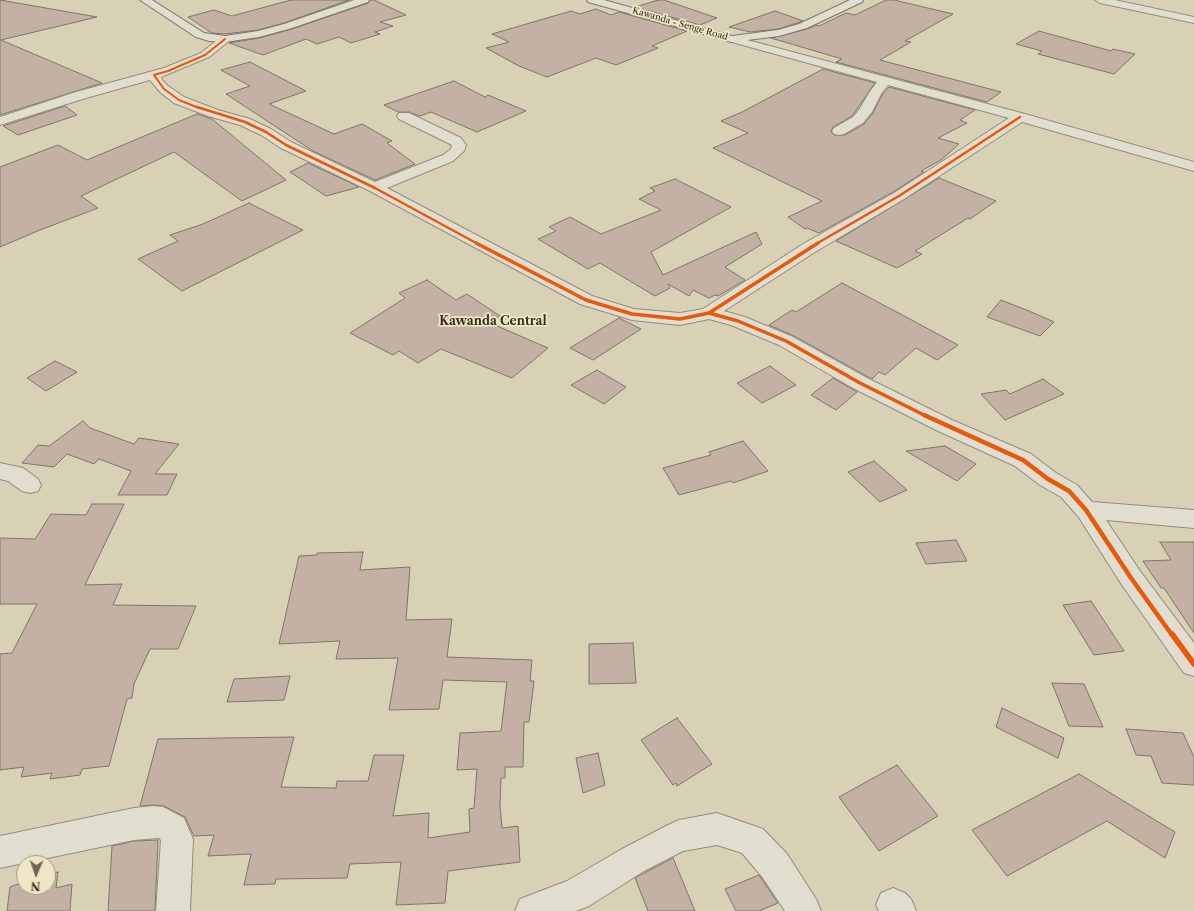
<!DOCTYPE html>
<style>
body{margin:0}
#map{position:relative;width:1194px;height:911px;overflow:hidden;background:#d9d1b6;font-family:"Libre Caslon Text",serif}
canvas{display:block}
.north{position:absolute;left:16px;top:855px;width:40px;height:40px;box-sizing:border-box;background:#efe6c6;border:1px solid #a59c84;border-radius:50%;rotate:182deg;font-size:11px;font-weight:700;line-height:16px;text-align:center;color:#362d21}
.north::after{content:'';display:block;margin:auto;width:14px;height:18px;background:#6f6655;clip-path:polygon(50% 0,100% 100%,50% 72%,0 100%)}
</style>
<div id="map">
<canvas width="1194" height="911"></canvas>
<div class="north">N</div>
</div>
<script>
const context = document.querySelector('canvas').getContext('2d');
context.lineJoin = 'round';
function fillPath(path, color) {
  context.fillStyle = color;
  context.fill(path, 'evenodd');
}
function shape(rows) {
  const path = new Path2D();
  for (const r of rows) {
    path.moveTo(r[0], r[1]);
    for (let i = 2; i < r.length; i += 2) path.lineTo(r[i], r[i + 1]);
  }
  return path;
}
function strokePath(path, color, width, dash) {
  context.strokeStyle = color;
  context.lineWidth = width;
  context.lineCap = dash ? 'butt' : 'round';
  context.setLineDash(dash || []);
  context.stroke(path);
}
function write(font, color, halo, rows, align = 'center') {
  context.font = font + ' "Libre Caslon Text",serif';
  context.lineWidth = 3.5;
  context.setLineDash([]);
  context.textBaseline = 'middle';
  context.strokeStyle = halo;
  context.fillStyle = color;
  for (const [text, x, y, turn = 0] of rows) {
    context.save();
    context.translate(x, y);
    context.rotate((+turn || 0) * Math.PI / 180);
    context.textAlign = isNaN(turn) ? turn : align;
    if (halo) context.strokeText(text, 0, 0);
    context.fillText(text, 0, 0);
    context.restore();
  }
}
const building = shape([
 [0,0,97,17,1,40,102,83,0,115,0,0],
 [291,0,349,0,284,23,258,30,225,34,212,33,188,17,214,10,232,16,291,0],
 [370,0,374,0,406,15,380,22,393,26,375,32,380,34,351,43,339,37,317,44,306,39,263,55,229,43,259,38,292,29,368,3,370,0],
 [658,0,664,0,717,18,700,25,635,7,658,0],
 [886,0,894,0,953,14,905,41,911,42,880,60,1001,92,987,102,836,62,842,59,771,38,807,29,816,25,819,26,846,13,855,15,886,0],
 [596,9,611,15,619,12,687,31,652,46,658,48,616,65,596,58,547,77,519,66,486,48,509,42,492,34,571,11,580,14,596,9],
 [775,11,803,21,778,29,750,32,729,27,775,11],
 [1039,31,1111,51,1113,49,1135,54,1114,74,1038,54,1042,51,1016,44,1039,31],
 [250,62,306,91,269,104,334,134,362,124,392,141,387,143,415,164,375,180,313,151,226,94,250,86,221,70,250,62],
 [823,69,875,83,852,116,833,127,831,132,834,135,845,135,864,124,873,113,882,95,889,87,975,110,960,120,967,123,938,138,959,144,941,160,921,171,924,172,893,192,819,233,807,228,805,229,788,217,822,201,713,148,748,133,721,121,742,112,823,69],
 [454,81,485,97,488,95,526,111,477,132,431,112,420,116,409,112,398,112,384,105,454,81],
 [65,106,77,115,18,135,3,126,65,106],
 [197,114,212,119,286,180,242,201,174,152,81,196,98,208,40,230,0,247,0,167,58,145,87,160,197,114],
 [308,163,359,187,326,196,290,172,308,163],
 [939,178,996,201,970,219,968,218,915,251,922,254,897,268,836,241,939,178],
 [675,179,731,207,651,252,663,275,756,232,762,244,725,267,745,280,718,296,715,295,709,298,693,290,689,296,668,284,670,288,655,296,600,263,588,269,538,239,556,231,549,227,570,217,601,234,661,210,639,199,655,191,650,188,675,179],
 [249,203,303,230,182,291,138,259,178,241,170,235,203,224,249,203],
 [427,280,456,300,467,294,500,316,488,322,548,348,512,378,441,349,418,363,399,351,393,355,350,333,405,298,399,293,427,280],
 [842,283,906,317,958,345,937,360,916,348,885,375,879,372,872,379,794,336,769,325,792,310,796,312,842,283],
 [1001,300,1029,311,1054,322,1040,336,987,317,1001,300],
 [619,318,641,329,593,360,570,348,619,318],
 [55,361,77,372,46,391,27,378,55,361],
 [770,366,796,385,762,403,737,383,770,366],
 [597,370,626,387,604,404,571,385,597,370],
 [833,378,857,392,836,410,811,395,833,378],
 [1043,379,1064,394,1005,420,981,394,1006,390,1010,394,1043,379],
 [83,421,90,428,134,444,139,438,179,444,155,474,177,474,167,495,118,495,131,471,99,459,94,464,67,454,54,467,22,463,38,445,49,446,83,421],
 [743,441,768,471,733,483,731,481,679,495,663,468,711,455,709,452,743,441],
 [945,446,976,464,957,481,906,451,945,446],
 [874,461,907,490,880,502,848,472,874,461],
 [92,504,124,504,85,585,122,584,113,605,196,606,178,649,150,649,134,684,132,698,127,699,109,766,82,769,80,775,50,779,52,773,21,777,24,767,0,770,0,654,12,653,37,604,0,604,0,538,35,539,51,514,86,515,92,504],
 [956,540,967,561,926,564,916,543,956,540],
 [1160,542,1194,542,1194,633,1164,588,1161,588,1143,561,1171,560,1160,542],
 [363,552,360,570,410,567,406,620,452,619,447,657,532,660,530,681,534,681,529,722,524,722,523,767,505,767,505,778,501,778,500,805,502,828,518,826,520,862,448,871,445,903,396,905,401,862,350,864,347,878,276,879,275,884,244,885,251,854,208,856,214,835,194,836,185,817,164,806,153,805,140,806,158,739,294,737,281,787,336,788,337,781,368,781,374,755,404,755,393,816,429,813,428,838,470,832,469,809,474,808,477,769,457,770,460,733,501,731,507,682,443,680,439,709,389,710,398,658,336,659,340,641,279,644,299,556,317,555,317,553,363,552],
 [1091,601,1124,651,1094,655,1063,605,1091,601],
 [633,643,636,683,589,684,589,644,633,643],
 [290,676,284,700,227,702,234,679,290,676],
 [1052,683,1084,684,1103,727,1069,726,1052,683],
 [1002,708,1064,738,1058,758,996,727,1002,708],
 [677,718,712,764,677,786,676,783,673,785,641,740,677,718],
 [1126,729,1183,733,1194,757,1194,785,1162,783,1151,756,1136,755,1126,729],
 [598,753,605,785,583,793,576,758,598,753],
 [897,765,938,816,879,851,839,797,897,765],
 [1079,774,1175,832,1165,858,1107,821,1007,876,972,830,1079,774],
 [158,840,155,911,108,911,112,846,134,841,158,840],
 [673,858,695,911,648,911,635,878,673,858],
 [58,872,56,888,72,884,70,911,7,911,10,887,24,882,24,887,48,887,48,875,58,872],
 [759,875,778,903,759,911,736,911,725,889,759,875]
]);
fillPath(building, '#c3b2a3');
strokePath(building, '#7c7668', 1);
const street = shape([
 [1095,0,1115,0,1194,17,1194,23,1100,3,1095,0],
 [225,36,229,37,231,39,229,41,209,57,161,77,162,80,168,86,184,97,218,110,250,119,271,129,291,142,375,182,443,155,451,149,452,145,399,119,397,116,399,113,409,113,461,138,466,145,464,151,453,161,387,188,592,296,634,309,680,313,703,309,803,244,894,193,1009,118,888,85,881,94,872,112,863,123,844,134,839,135,834,134,832,131,834,128,853,117,859,110,869,93,877,82,728,41,726,39,728,37,736,37,1025,114,1194,162,1194,171,1022,122,904,199,815,252,724,311,745,317,793,337,867,378,952,420,1031,454,1056,473,1077,485,1092,502,1194,510,1194,528,1106,520,1140,571,1194,643,1194,676,1184,673,1122,585,1078,516,1061,497,1040,485,1015,466,936,430,853,388,779,345,731,325,709,319,680,325,632,320,580,304,370,191,281,148,261,135,240,125,208,116,174,103,160,92,150,80,86,98,0,125,0,117,76,92,164,68,201,53,221,37,225,36],
 [0,463,23,468,38,479,41,485,38,491,30,493,22,491,8,481,0,479,0,463],
 [153,806,163,807,184,818,193,839,190,911,156,911,161,840,159,838,134,840,0,868,0,836,134,808,153,806],
 [717,813,763,829,787,854,816,899,821,911,785,911,763,878,742,853,717,845,683,851,644,871,589,906,576,911,515,911,520,899,567,881,622,849,668,825,679,820,717,813],
 [893,888,905,893,911,899,916,911,879,911,876,905,881,893,893,888]
]);
const secondary = shape([
 [140,0,152,0,204,33,225,36,258,31,284,24,354,0,369,0,368,2,292,28,259,37,225,42,209,41,196,37,140,0],
 [587,0,604,0,732,36,778,30,799,24,850,0,863,0,862,2,807,28,779,36,732,42,588,2,587,0]
]);
strokePath(street, '#928c7c', 2);
strokePath(secondary, '#7c7668', 2);
fillPath(street, '#e1ddcf');
fillPath(secondary, '#e1ddcf');
strokePath(shape([
 [199,108,179,100,164,89,154,75,168,71,205,55,225,39]
]), '#e8590c', 2);
strokePath(shape([
 [197,107,245,122,266,132,286,145,375,188,478,244],
 [816,244,899,196,1020,117]
]), '#e8590c', 2.5);
strokePath(shape([
 [476,243,586,300,632,314,680,319,709,313,818,243],
 [709,313,738,321,786,341,860,383,926,416]
]), '#e8590c', 3.5);
strokePath(shape([
 [924,415,1023,460,1048,479,1069,491,1086,510,1131,578,1172,635]
]), '#e8590c', 4.5);
strokePath(shape([
 [1172,634,1194,664]
]), '#e8590c', 5.5);
write('9px', '#362d21', '#efe6c6', [
 ["Kawanda - Senge Road",680,24,16]
]);
write('bold 12px', '#362d21', '#efe6c6', [
 ["Kawanda Central",493,322]
]);
</script>
